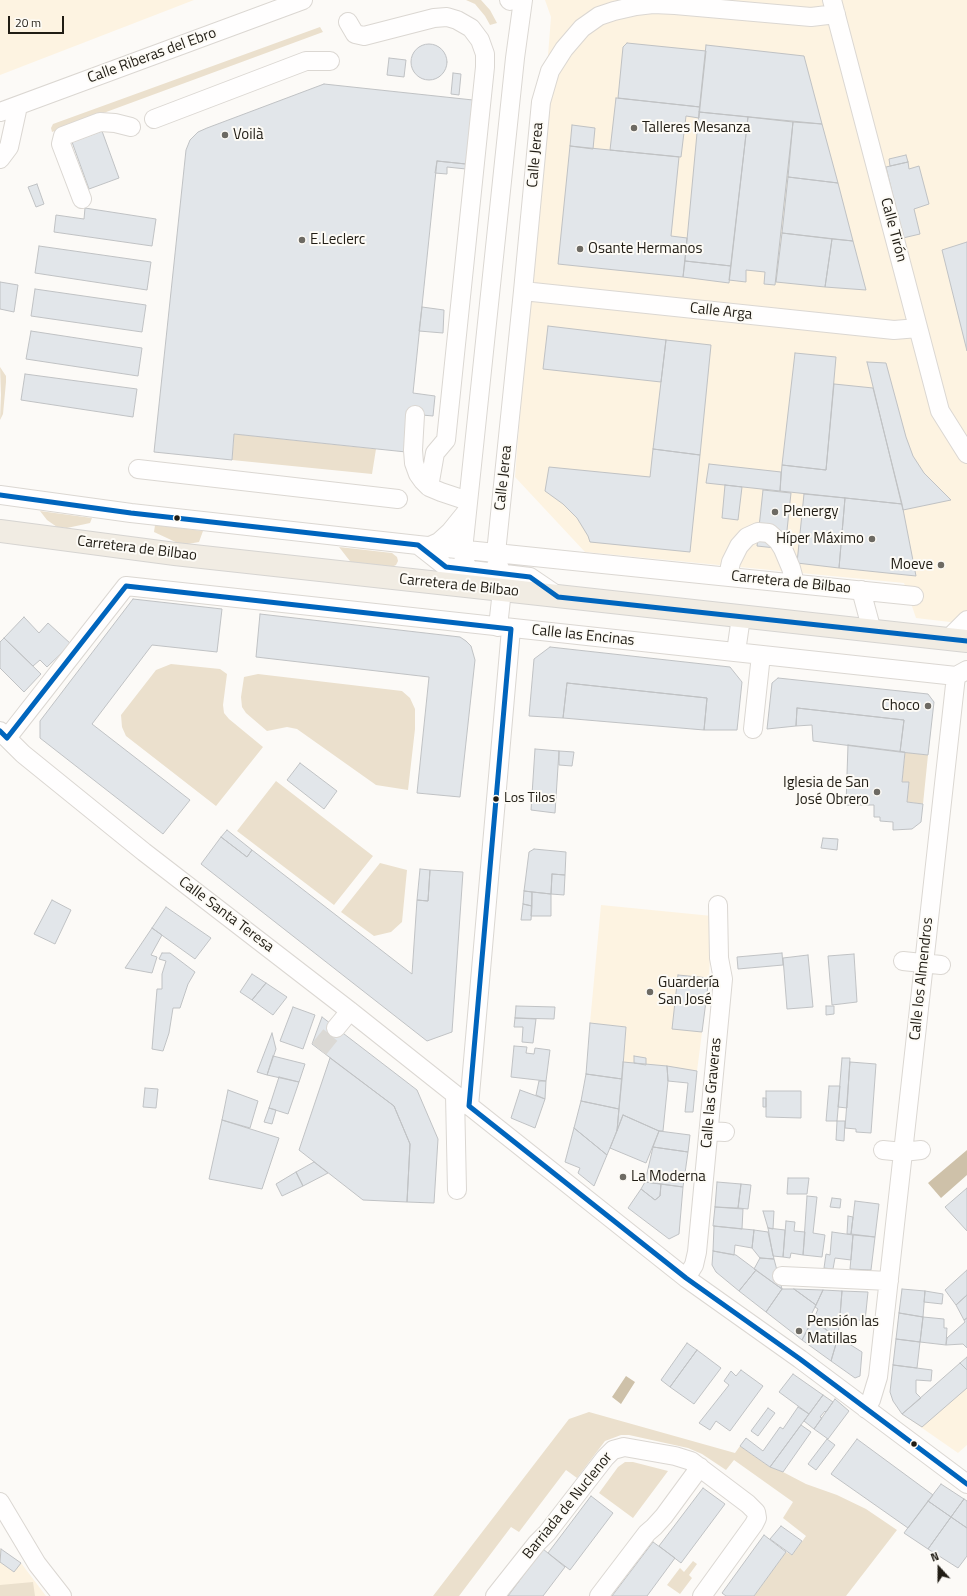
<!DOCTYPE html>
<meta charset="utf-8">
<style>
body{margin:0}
#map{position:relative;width:967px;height:1596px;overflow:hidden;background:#fcfaf7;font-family:"Titillium Web",sans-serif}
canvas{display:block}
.north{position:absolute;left:919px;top:1548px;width:40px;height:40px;-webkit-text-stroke:3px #fdfbf6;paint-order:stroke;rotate:339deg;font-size:11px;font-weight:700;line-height:16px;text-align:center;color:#201c14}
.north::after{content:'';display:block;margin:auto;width:14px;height:18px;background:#201c14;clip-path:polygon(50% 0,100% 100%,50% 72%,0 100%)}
.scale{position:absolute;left:8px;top:16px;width:56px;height:18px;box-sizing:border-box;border:2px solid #201c14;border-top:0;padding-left:5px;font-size:12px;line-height:14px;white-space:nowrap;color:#201c14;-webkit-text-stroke:3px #fdfbf6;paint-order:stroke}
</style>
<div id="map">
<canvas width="967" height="1596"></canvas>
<div class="north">N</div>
<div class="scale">20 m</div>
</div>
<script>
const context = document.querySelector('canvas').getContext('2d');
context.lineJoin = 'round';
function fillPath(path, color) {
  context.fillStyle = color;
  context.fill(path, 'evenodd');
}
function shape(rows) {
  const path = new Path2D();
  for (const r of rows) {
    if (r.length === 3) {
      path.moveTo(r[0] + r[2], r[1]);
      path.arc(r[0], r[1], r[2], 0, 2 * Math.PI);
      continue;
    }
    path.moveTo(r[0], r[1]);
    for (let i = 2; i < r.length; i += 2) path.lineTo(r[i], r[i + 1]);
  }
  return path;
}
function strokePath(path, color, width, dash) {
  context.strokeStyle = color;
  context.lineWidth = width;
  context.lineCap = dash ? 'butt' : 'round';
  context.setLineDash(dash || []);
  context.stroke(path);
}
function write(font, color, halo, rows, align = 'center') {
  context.font = font + ' "Titillium Web",sans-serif';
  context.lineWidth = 4;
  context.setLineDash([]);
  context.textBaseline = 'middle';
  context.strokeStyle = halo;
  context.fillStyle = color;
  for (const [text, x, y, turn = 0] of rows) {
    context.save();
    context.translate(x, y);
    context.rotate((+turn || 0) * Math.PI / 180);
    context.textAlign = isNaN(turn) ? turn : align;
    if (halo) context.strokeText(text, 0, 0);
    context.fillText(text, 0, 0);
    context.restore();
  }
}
fillPath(shape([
 [0,0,194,0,0,75],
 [545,0,967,0,967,624,916,618,904,583,585,552,515,477,551,17],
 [601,905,712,916,709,978,697,1071,623,1062,626,1027,590,1023],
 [967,1357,967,1445,958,1453,902,1414],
 [0,1549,21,1563,46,1596,0,1596]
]), '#fdf3e1');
fillPath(shape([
 [466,0,481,0,490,10,497,23,490,25,485,16,475,4],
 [320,27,323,32,52,132,51,128,53,124],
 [0,367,6,376,6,382,3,414,0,420,1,395],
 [234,434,376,449,372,474,232,460],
 [40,511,92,518,90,523,67,528,57,527,47,520],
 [155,525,203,531,199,542,182,545,154,532],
 [339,547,392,553,397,557,398,561,396,565,392,567,353,565],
 [171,664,220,669,227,674,223,705,224,713,229,719,263,747,216,806,126,736,122,727,121,715,156,670],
 [258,674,402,691,410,698,415,709,415,729,408,790,376,785,297,729,287,727,267,731,246,713,242,707,241,697,244,677],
 [905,752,928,755,923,804,907,802,909,782,902,782],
 [276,781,373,856,334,905,237,831],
 [380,863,407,870,402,922,391,932,374,936,341,912],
 [589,1412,735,1453,740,1446,770,1467,783,1472,806,1484,837,1495,866,1509,897,1530,846,1596,754,1596,786,1552,792,1555,806,1536,783,1518,793,1502,734,1460,726,1470,702,1454,688,1448,629,1435,621,1435,605,1441,577,1478,566,1470,519,1532,511,1527,459,1596,433,1596,569,1419],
 [625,1462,633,1462,668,1471,633,1518,599,1493,618,1467],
 [693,1561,697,1564,689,1575,692,1578,680,1594,667,1585,680,1568,684,1572],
 [33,1582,35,1596,0,1596,0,1585]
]), '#ebe0cd');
fillPath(shape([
 [967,1150,967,1175,941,1198,928,1183],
 [626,1376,635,1382,621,1404,612,1397]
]), '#cec1a9');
const building = shape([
 [627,43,706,51,700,107,618,98,623,47,627,43],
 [429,62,18],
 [706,45,804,56,822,124,699,112,706,45],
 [389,58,406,60,404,77,387,75,389,58],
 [453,73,461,74,459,95,451,94,453,73],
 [324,84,473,100,466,164,437,161,413,393,435,396,433,416,411,414,406,452,234,434,232,460,154,452,186,150,190,140,198,132,207,128,324,84],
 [616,98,700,107,699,118,686,116,681,157,610,150,616,98],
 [699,112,748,117,731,266,685,261,699,112],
 [748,117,793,122,775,285,764,284,765,272,746,270,746,282,729,280,748,117],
 [793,122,822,124,838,183,788,177,793,122],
 [572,125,595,128,593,149,570,146,572,125],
 [102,131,119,178,89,189,72,142,102,131],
 [570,146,679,157,671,236,687,238,683,277,558,264,570,146],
 [906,155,908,162,890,166,889,159,906,155],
 [437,161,466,164,466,169,447,167,447,174,435,173,437,161],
 [908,162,909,169,919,166,929,204,914,209,920,234,903,238,886,167,908,162],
 [788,177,838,183,853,241,782,233,788,177],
 [37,184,44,204,36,207,28,187,37,184],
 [85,208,156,219,152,246,54,232,56,215,84,219,85,208],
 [782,233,832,239,825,287,776,282,782,233],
 [832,239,853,241,866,290,825,287,832,239],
 [967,242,967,351,942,250,967,242],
 [39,246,151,262,147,290,35,273,39,246],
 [685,261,731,266,729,283,683,277,685,261],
 [0,282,18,285,14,312,0,309,0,282],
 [35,289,146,305,142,332,31,316,35,289],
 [422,307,444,310,443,333,419,331,422,307],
 [548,326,666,340,661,382,543,369,548,326],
 [31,331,142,348,138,376,26,359,31,331],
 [666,340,711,345,700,455,653,449,666,340],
 [795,353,836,357,826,470,782,465,795,353],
 [867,362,886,363,906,437,913,456,924,473,951,500,903,510,867,362],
 [25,374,137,389,133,417,21,400,25,374],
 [834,384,873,388,902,504,780,491,782,465,826,470,834,384],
 [653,449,700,455,690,552,590,542,588,536,577,518,563,504,545,491,549,467,650,477,653,449],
 [709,464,781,472,780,491,706,483,709,464],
 [725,485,742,487,738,520,722,518,725,485],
 [763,490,791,493,785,549,757,546,763,490],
 [804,494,845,498,839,568,797,563,804,494],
 [845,498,902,504,916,576,839,568,845,498],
 [133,599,222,609,217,652,152,645,92,724,190,800,163,834,40,738,40,721,133,599],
 [260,614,460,637,466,641,471,646,475,660,460,797,417,793,429,677,256,657,260,614],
 [24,617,39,633,48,623,71,644,47,667,40,660,33,666,4,638,24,617],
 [4,638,41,674,24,692,0,668,0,642,4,638],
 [550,647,730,667,742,682,737,730,704,730,707,698,567,683,563,718,529,716,534,659,550,647],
 [778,678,928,694,934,702,928,755,900,752,904,720,797,708,796,726,767,729,772,683,778,678],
 [567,683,707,698,704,730,563,718,567,683],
 [797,708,904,720,900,752,813,741,812,725,796,726,797,708],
 [848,745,905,752,902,782,909,782,907,802,923,804,921,822,912,829,893,830,893,822,880,821,880,817,874,817,874,805,846,805,848,745],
 [535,749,559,751,555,813,531,810,535,749],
 [559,751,574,752,572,766,559,765,559,751],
 [300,763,337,791,324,809,287,780,300,763],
 [227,830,252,850,247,857,221,837,227,830],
 [221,837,247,857,252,850,412,974,417,900,428,901,430,870,463,872,452,1032,427,1041,201,864,221,837],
 [823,838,838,839,837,850,821,848,823,838],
 [534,849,566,852,565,875,552,874,551,894,524,891,529,852,534,849],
 [420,869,430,870,428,901,417,900,420,869],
 [552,874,565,875,564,895,551,894,552,874],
 [524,891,532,892,532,906,523,904,524,891],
 [532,892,551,894,551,916,531,916,532,892],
 [52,900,71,910,55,944,34,934,52,900],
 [523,904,532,906,531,920,521,920,523,904],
 [166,907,211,938,195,959,152,928,166,907],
 [152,928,162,935,151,955,157,957,152,973,125,968,152,928],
 [162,953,170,953,195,972,188,984,180,1008,173,1008,169,1033,163,1051,152,1049,157,989,162,989,162,974,166,961,159,959,162,953],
 [782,953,783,965,738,969,737,957,782,953],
 [854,954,857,1002,832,1005,828,956,854,954],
 [808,955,813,1007,787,1009,783,958,808,955],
 [252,974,266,983,252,1000,240,992,252,974],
 [678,975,709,978,702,1032,672,1029,678,975],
 [266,983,287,997,273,1015,252,1000,266,983],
 [516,1006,555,1007,554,1019,515,1018,516,1006],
 [826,1006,834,1006,834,1014,826,1015,826,1006],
 [293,1007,315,1015,303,1049,280,1041,293,1007],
 [322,1017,417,1090,438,1139,434,1203,407,1202,410,1144,394,1106,312,1044,322,1017],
 [515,1018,536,1019,533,1043,522,1042,523,1027,514,1027,515,1018],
 [590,1023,626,1027,622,1079,586,1074,590,1023],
 [272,1033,276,1049,267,1075,257,1072,272,1033],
 [514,1046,527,1047,526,1053,534,1054,535,1048,550,1050,546,1081,511,1077,514,1046],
 [273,1056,305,1064,299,1082,267,1075,273,1056],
 [634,1056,646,1058,646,1065,634,1063,634,1056],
 [330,1058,394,1106,410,1144,407,1202,363,1200,299,1150,330,1058],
 [842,1058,850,1058,847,1108,838,1107,842,1058],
 [623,1062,667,1066,668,1081,663,1131,659,1131,623,1115,617,1131,623,1062],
 [850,1062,876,1064,871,1133,856,1132,856,1129,845,1128,850,1062],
 [667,1066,697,1071,693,1112,685,1112,688,1083,668,1081,667,1066],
 [586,1074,622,1079,619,1109,581,1101,586,1074],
 [279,1077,299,1082,288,1114,269,1108,279,1077],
 [539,1081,546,1081,545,1099,536,1095,539,1081],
 [829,1086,840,1086,837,1121,826,1121,829,1086],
 [145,1088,158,1089,156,1108,143,1107,145,1088],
 [228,1090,258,1101,250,1128,222,1120,228,1090],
 [520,1090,545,1099,535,1128,511,1118,520,1090],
 [766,1091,801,1091,801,1118,766,1117,766,1091],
 [763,1098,766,1098,766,1107,763,1107,763,1098],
 [581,1101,619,1109,617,1131,607,1155,574,1128,581,1101],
 [269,1108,276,1110,272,1124,264,1122,269,1108],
 [623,1115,659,1131,646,1163,610,1148,623,1115],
 [222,1120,279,1138,262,1189,209,1179,222,1120],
 [837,1121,845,1121,844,1141,836,1140,837,1121],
 [574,1128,607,1155,594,1186,578,1173,580,1168,565,1162,574,1128],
 [659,1131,690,1135,688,1152,653,1147,659,1131],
 [653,1147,688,1152,683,1187,645,1182,653,1147],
 [314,1162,328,1173,303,1186,296,1172,314,1162],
 [296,1172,303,1186,282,1196,276,1184,296,1172],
 [788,1178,809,1178,807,1194,787,1194,788,1178],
 [645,1182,661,1184,660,1196,655,1200,641,1189,645,1182],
 [717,1182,741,1184,738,1208,715,1207,717,1182],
 [661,1184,683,1187,679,1234,669,1239,628,1208,641,1189,655,1200,660,1196,661,1184],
 [741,1184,751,1185,748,1209,738,1208,741,1184],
 [967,1188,967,1231,945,1207,967,1188],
 [807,1196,817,1197,813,1233,825,1235,822,1257,803,1255,807,1196],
 [832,1198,841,1199,840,1208,830,1207,832,1198],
 [855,1201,879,1204,875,1237,851,1234,855,1201],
 [715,1207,743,1209,742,1229,713,1226,715,1207],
 [763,1211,774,1211,773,1229,768,1228,763,1211],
 [848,1216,853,1217,851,1234,847,1234,848,1216],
 [786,1221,795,1222,794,1231,805,1232,803,1255,791,1253,790,1258,783,1257,786,1221],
 [714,1226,754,1230,752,1248,735,1245,734,1255,713,1251,714,1226],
 [768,1228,785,1230,783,1257,773,1256,768,1228],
 [754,1230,768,1232,774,1259,760,1258,752,1248,754,1230],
 [832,1232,853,1235,851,1260,835,1258,833,1269,824,1268,826,1254,830,1255,832,1232],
 [853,1235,875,1237,871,1270,850,1269,853,1235],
 [713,1251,736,1255,756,1270,739,1291,716,1272,712,1265,713,1251],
 [760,1258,774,1259,782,1289,754,1269,760,1258],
 [756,1270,782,1289,766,1312,739,1291,756,1270],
 [967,1270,967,1295,956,1305,945,1290,967,1270],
 [782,1289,794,1289,816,1305,810,1317,813,1318,802,1340,766,1312,782,1289],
 [794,1289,823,1290,816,1305,794,1289],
 [902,1289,925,1291,923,1317,899,1313,902,1289],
 [823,1290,842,1291,839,1326,815,1316,818,1309,815,1307,823,1290],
 [842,1291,868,1292,865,1321,840,1317,842,1291],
 [925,1291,943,1294,942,1304,924,1302,925,1291],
 [967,1295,967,1318,964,1320,956,1305,967,1295],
 [899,1313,923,1317,920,1342,896,1339,899,1313],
 [923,1317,944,1319,944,1328,947,1328,946,1345,920,1342,923,1317],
 [967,1318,967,1348,963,1344,946,1345,947,1338,965,1322,964,1320,967,1318],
 [812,1321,838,1337,831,1361,802,1340,812,1321],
 [829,1322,839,1326,838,1337,825,1329,829,1322],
 [838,1337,862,1352,860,1376,855,1378,831,1361,838,1337],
 [896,1339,920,1342,917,1368,893,1365,896,1339],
 [687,1343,697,1350,670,1387,661,1380,687,1343],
 [697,1350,721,1368,694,1404,670,1387,697,1350],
 [967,1357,967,1370,960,1363,967,1357],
 [960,1363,967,1370,967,1388,922,1427,902,1414,960,1363],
 [893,1365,932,1370,931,1381,916,1380,916,1393,921,1398,902,1414,893,1401,890,1392,893,1365],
 [741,1370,763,1386,730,1431,716,1421,710,1430,699,1423,729,1385,724,1381,731,1371,736,1376,741,1370],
 [793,1374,823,1395,809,1414,779,1392,793,1374],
 [823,1395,833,1402,826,1412,825,1411,820,1417,822,1418,814,1429,804,1421,823,1395],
 [835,1399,849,1411,828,1439,814,1429,835,1399],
 [798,1407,809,1414,770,1467,740,1446,746,1438,763,1451,780,1427,783,1429,798,1407],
 [768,1408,775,1413,758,1436,751,1431,768,1408],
 [801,1425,811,1432,783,1472,770,1467,801,1425],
 [827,1439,835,1445,816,1470,808,1464,827,1439],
 [857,1439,933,1495,908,1528,831,1474,857,1439],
 [941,1484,964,1499,951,1517,928,1501,941,1484],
 [703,1488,725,1504,681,1563,659,1546,703,1488],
 [591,1496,613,1513,570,1570,548,1553,591,1496],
 [964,1499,967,1501,967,1528,951,1517,964,1499],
 [928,1501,951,1517,928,1549,904,1533,928,1501],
 [951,1517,967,1528,967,1556,958,1568,928,1549,951,1517],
 [781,1526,802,1541,792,1555,770,1539,781,1526],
 [764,1535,786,1552,754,1596,726,1596,722,1593,764,1535],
 [653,1542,675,1558,647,1596,612,1596,653,1542],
 [1,1549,21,1563,14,1572,0,1562,1,1549],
 [543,1549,565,1567,543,1596,508,1596,543,1549]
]);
fillPath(building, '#e2e6ea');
strokePath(building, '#c0c2c4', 1);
strokePath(shape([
 [319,1049,336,1028]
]), '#dbd9d5', 18, [18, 9]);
const minor = shape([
 [509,0,510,1],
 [832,0,940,411,967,454],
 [348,22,355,34,364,36,434,18,447,17,457,20,471,28,480,40,485,54,485,67,481,105,446,440,435,453,429,487,441,492,468,501],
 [0,112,303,0],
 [154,119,306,61,330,61],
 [0,159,9,147,18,106],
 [82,199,61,144,63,136,100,122,115,123,131,127],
 [523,291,894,330,918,328],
 [415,415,413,450,414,463,418,474,423,481,429,487],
 [138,469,398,499],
 [0,495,131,513,418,545,914,596],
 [418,545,446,567,530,577,558,596],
 [430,546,439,542,450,532,467,511],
 [470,570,464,562,463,550,515,58,523,0],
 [503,574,497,564,496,553,523,291,541,102,550,71,564,49,582,28,599,16,614,11,636,6,653,4,675,5,811,17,836,14],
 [728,576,731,562,739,546,747,537,758,532,769,533,778,541,783,549,791,568,795,583],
 [861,590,872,631],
 [498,627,502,590],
 [948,639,967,620],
 [736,652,741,617],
 [753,729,761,655],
 [0,731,23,754,144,852,350,1011,686,1278,800,1359,967,1484],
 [7,738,126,586,956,676,967,670],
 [903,961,941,965],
 [336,1028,350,1011],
 [455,1095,457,1190],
 [469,1106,511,629],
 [709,1131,725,1132],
 [883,1150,903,1152,921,1150],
 [782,1276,889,1281],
 [686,1278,694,1265,697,1252,723,979,719,958,718,905],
 [866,1409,871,1400,878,1377,956,676],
 [0,1502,37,1564,62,1596],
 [495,1596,537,1543,547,1533,605,1458,613,1450,624,1447,675,1456,691,1461,748,1504,756,1512,757,1518,754,1524,702,1596],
 [599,1596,647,1533,654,1527,664,1516,700,1467]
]);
const major = shape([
 [0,531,175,554,967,641]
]);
strokePath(minor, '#dbd7d2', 20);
strokePath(major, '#d6d4d1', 24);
strokePath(minor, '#fffefe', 18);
strokePath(major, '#f1ece3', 22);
strokePath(shape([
 [0,495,131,513,418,545,446,567,530,577,558,597,967,641],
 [0,731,7,738,126,586,511,629,469,1106,686,1278,800,1359,967,1484]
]), '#0065bd', 5);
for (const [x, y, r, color] of [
 [634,128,4,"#6d6a63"],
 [225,135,4,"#6d6a63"],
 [302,240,4,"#6d6a63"],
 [580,249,4,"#6d6a63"],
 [775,512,4,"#6d6a63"],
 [177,518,3.5,"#201c14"],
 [872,539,4,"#6d6a63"],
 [941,565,4,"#6d6a63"],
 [928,706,4,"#6d6a63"],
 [877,792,4,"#6d6a63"],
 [496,799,3.5,"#201c14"],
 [650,992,4,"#6d6a63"],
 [623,1177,4,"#6d6a63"],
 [799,1331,4,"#6d6a63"],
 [914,1444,3.5,"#201c14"]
]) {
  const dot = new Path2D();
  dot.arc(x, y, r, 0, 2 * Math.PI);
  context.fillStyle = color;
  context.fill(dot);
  strokePath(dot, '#fdfbf6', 1.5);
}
write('14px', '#201c14', '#fdfbf6', [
 ["Los Tilos",504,799]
], 'left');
write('15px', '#201c14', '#fdfbf6', [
 ["Calle Riberas del Ebro",152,56,-20],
 ["Calle Jerea",536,155,-85],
 ["Calle Tirón",893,230,75],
 ["Calle Arga",721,312,6],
 ["Calle Jerea",504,478,-84],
 ["Carretera de Bilbao",137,549,7],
 ["Carretera de Bilbao",791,583,6],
 ["Carretera de Bilbao",459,586,6],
 ["Calle las Encinas",583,636,6],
 ["Calle Santa Teresa",226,915,37],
 ["Calle los Almendros",922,979,-84],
 ["Calle las Graveras",712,1093,-85],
 ["Barriada de Nuclenor",568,1506,-51]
]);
write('15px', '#201c14', '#fdfbf6', [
 ["Talleres Mesanza",642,128],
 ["Voilà",233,135],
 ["E.Leclerc",310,240],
 ["Osante Hermanos",588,249],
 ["Plenergy",783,512],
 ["Híper Máximo",864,539,"right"],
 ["Moeve",933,565,"right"],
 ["Choco",920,706,"right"],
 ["Iglesia de San",869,783,"right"],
 ["José Obrero",869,800,"right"],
 ["Guardería",658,983],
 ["San José",658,1000],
 ["La Moderna",631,1177],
 ["Pensión las",807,1322],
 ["Matillas",807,1339]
], 'left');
</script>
